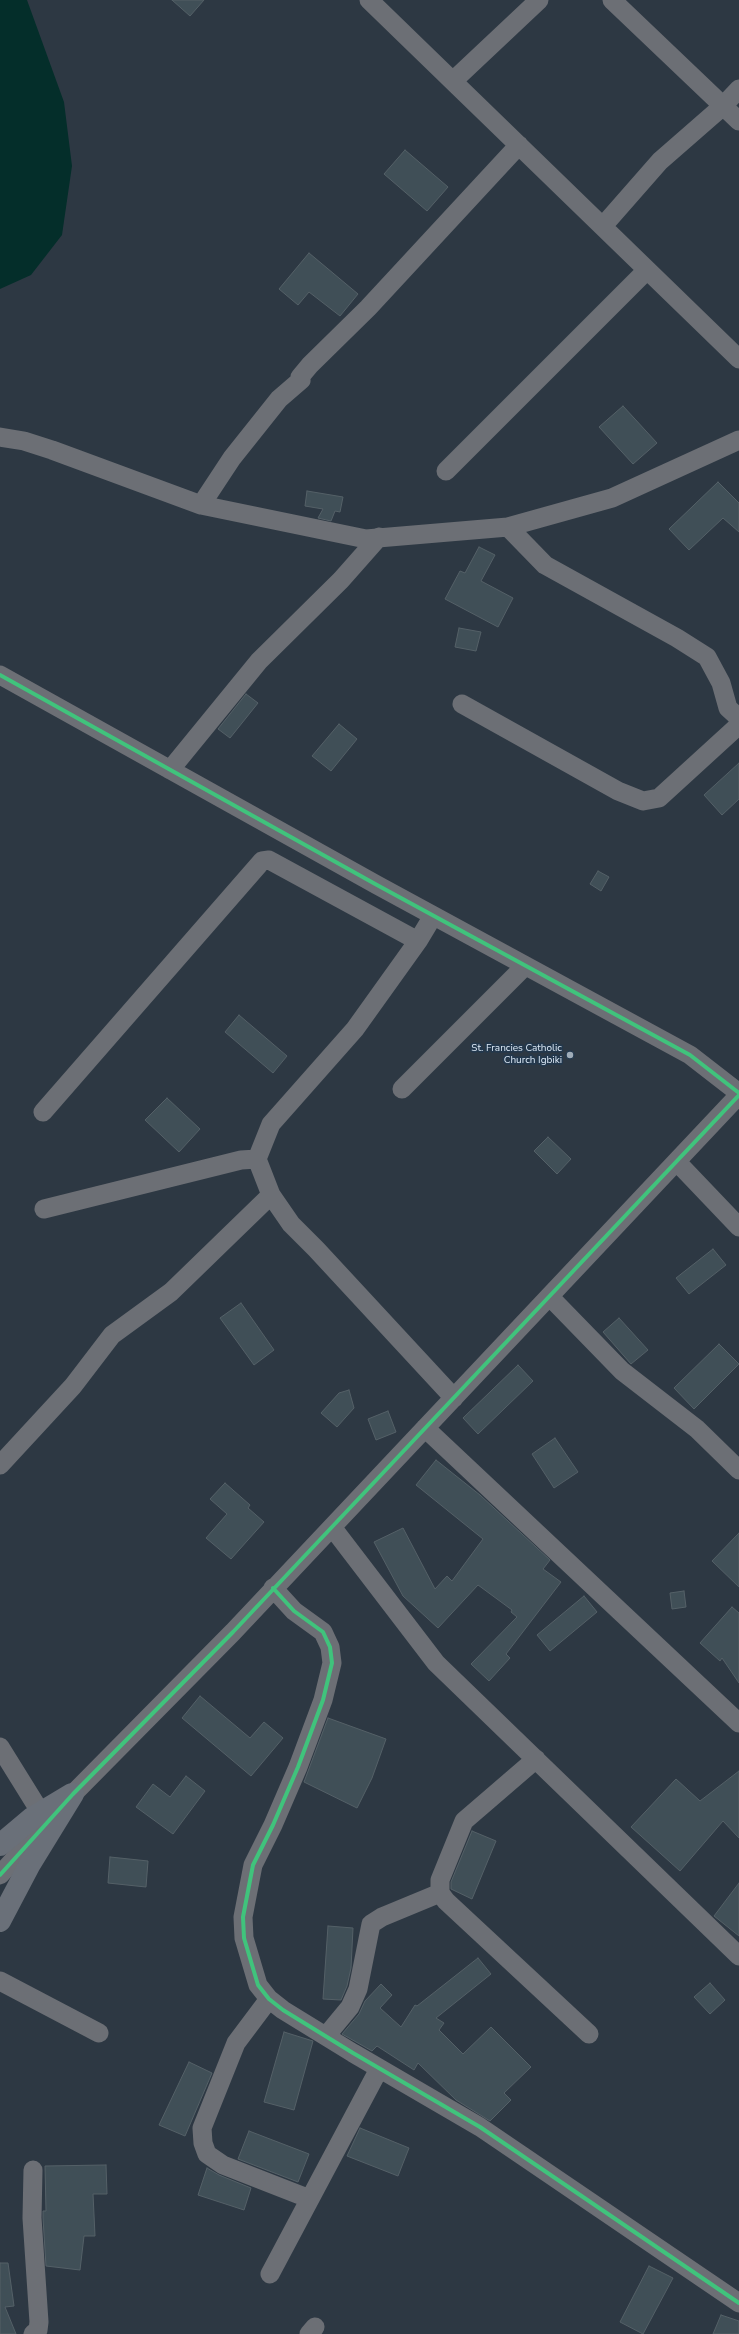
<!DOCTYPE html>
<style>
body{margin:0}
canvas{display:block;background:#2d3843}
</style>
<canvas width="739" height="2334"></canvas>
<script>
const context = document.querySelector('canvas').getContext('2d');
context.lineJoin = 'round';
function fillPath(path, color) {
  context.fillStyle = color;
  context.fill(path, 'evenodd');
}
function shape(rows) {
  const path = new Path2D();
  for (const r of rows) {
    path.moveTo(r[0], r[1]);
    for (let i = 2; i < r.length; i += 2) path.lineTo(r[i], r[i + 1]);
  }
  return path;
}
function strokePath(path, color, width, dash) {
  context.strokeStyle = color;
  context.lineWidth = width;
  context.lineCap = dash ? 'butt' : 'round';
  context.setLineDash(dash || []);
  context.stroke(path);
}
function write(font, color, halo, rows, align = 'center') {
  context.font = font + ' "Nunito Sans",sans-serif';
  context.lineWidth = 3.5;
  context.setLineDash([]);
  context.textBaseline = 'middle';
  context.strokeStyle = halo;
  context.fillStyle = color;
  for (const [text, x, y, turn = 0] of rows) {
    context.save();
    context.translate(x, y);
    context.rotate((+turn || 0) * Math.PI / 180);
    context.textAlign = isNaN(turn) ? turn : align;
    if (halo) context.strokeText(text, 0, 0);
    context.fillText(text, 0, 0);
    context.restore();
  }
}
fillPath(shape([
 [0,0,27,0,64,102,72,166,62,235,31,275,0,289]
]), '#042e2a');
const building = shape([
 [172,0,204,0,190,16,172,0],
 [405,150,448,187,427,211,384,174,405,150],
 [309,253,358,294,340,316,309,292,298,305,279,289,309,253],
 [623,406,657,443,633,464,599,427,623,406],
 [718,482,739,503,739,532,723,518,689,550,669,529,718,482],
 [307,491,343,497,340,512,335,511,331,521,318,518,323,509,305,506,307,491],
 [479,547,495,555,481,581,513,598,498,627,445,599,460,571,465,573,479,547],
 [459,628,481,632,476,651,455,647,459,628],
 [246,694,258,703,230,738,218,729,246,694],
 [339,724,357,739,331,771,312,756,339,724],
 [739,763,739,799,722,815,704,795,739,763],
 [598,871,609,877,601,891,590,884,598,871],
 [239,1015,287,1056,273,1073,225,1032,239,1015],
 [167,1098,200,1129,179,1152,145,1120,167,1098],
 [548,1137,571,1159,557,1174,534,1151,548,1137],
 [713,1249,726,1265,689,1294,676,1278,713,1249],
 [241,1303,274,1350,254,1365,220,1318,241,1303],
 [619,1318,648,1350,631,1364,603,1332,619,1318],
 [719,1344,739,1364,694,1409,674,1388,719,1344],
 [518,1365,533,1381,478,1434,463,1418,518,1365],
 [349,1390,354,1408,337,1427,321,1413,339,1393,349,1390],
 [388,1411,396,1432,376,1440,368,1419,388,1411],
 [555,1438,578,1472,554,1488,532,1454,555,1438],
 [436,1460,480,1495,550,1560,543,1569,561,1582,506,1654,510,1658,489,1681,471,1664,517,1617,511,1612,512,1610,478,1585,438,1628,403,1596,374,1542,403,1528,435,1589,447,1576,452,1581,483,1539,416,1485,436,1460],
 [225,1483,250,1505,248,1508,264,1522,231,1559,206,1538,227,1514,210,1499,225,1483],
 [739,1533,739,1587,712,1561,739,1533],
 [684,1591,686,1607,672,1609,670,1593,684,1591],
 [584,1596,597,1612,550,1651,537,1635,584,1596],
 [732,1607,739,1613,739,1683,722,1658,720,1661,700,1643,732,1607],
 [200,1696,250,1738,264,1722,283,1738,251,1776,182,1718,200,1696],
 [328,1718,386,1739,372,1778,357,1808,304,1782,328,1718],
 [739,1771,739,1838,723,1821,680,1871,631,1827,676,1779,700,1801,739,1771],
 [186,1776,205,1791,173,1834,136,1807,153,1784,170,1797,186,1776],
 [472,1831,496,1841,472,1899,451,1889,451,1882,472,1831],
 [110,1857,148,1861,146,1887,108,1883,110,1857],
 [739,1883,739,1936,714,1916,739,1883],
 [328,1926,353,1928,351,1968,347,1986,341,2000,323,1999,328,1926],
 [478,1958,491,1974,436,2018,444,2023,439,2030,463,2054,491,2027,531,2067,504,2093,511,2100,490,2121,456,2100,418,2063,414,2070,377,2046,372,2051,342,2034,359,2014,365,2001,381,1984,392,1995,380,2008,401,2027,415,2005,417,2006,478,1958],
 [710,1983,725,2000,710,2014,694,1997,710,1983],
 [284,2032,313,2041,294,2110,264,2102,284,2032],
 [189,2062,212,2073,185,2136,159,2125,189,2062],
 [360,2128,409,2148,398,2176,347,2156,360,2128],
 [249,2131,309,2154,298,2182,238,2159,249,2131],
 [106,2165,107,2194,93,2194,95,2236,84,2236,80,2270,46,2266,43,2218,43,2211,46,2211,45,2166,106,2165],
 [207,2168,219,2175,251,2188,244,2210,198,2195,207,2168],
 [0,2263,8,2263,14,2306,5,2307,16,2334,0,2334,0,2263],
 [649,2266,673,2278,643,2334,620,2322,649,2266],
 [721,2315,739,2321,739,2334,713,2334,721,2315]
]);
fillPath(building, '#404f57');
strokePath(building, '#546067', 1);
strokePath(shape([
 [369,0,739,359],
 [612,0,739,121],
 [453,81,539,0],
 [603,226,660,161,723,106,739,89],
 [0,437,24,441,52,450,201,505,232,458,279,399,301,380,300,377,310,365,368,308,519,145],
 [446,471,647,270],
 [201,505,366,539,508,527,612,498,739,440],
 [508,527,545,565,677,638,707,657,721,683,728,708,739,718],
 [0,675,377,885,690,1055,739,1093],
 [462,704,618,791,643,801,659,798,739,725],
 [170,770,259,661,341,580,379,537],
 [433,916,418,941,355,1029,271,1124,257,1159,271,1195,291,1224,316,1249,454,1398],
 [402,1089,525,966],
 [43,1112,262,861,269,860,418,941],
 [677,1162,739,1227],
 [44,1209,241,1160,257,1159],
 [550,1297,622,1371,697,1429,739,1470],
 [425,1428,739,1723],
 [0,1465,73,1386,112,1335,171,1292,271,1195],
 [332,1527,436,1663,739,1956],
 [273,1588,294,1611,323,1632,330,1647,332,1663,323,1700,298,1767,273,1825,253,1865,243,1917,244,1938,258,1985,269,1999,283,2010,353,2053,480,2127,739,2303],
 [0,1747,41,1813],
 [536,1759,464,1821,440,1880,440,1893,446,1901,589,2034],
 [0,1875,73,1794,233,1632,739,1095],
 [0,1981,99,2033],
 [269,1999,236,2043,202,2128,203,2143,207,2154,223,2165,310,2199],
 [326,2036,350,2007,358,1989,371,1924,382,1917,440,1893],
 [33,2170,32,2218,39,2322,38,2330,33,2334],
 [270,2274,379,2069],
 [309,2334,315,2327]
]), '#6c6f75', 19);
strokePath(shape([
 [0,1845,32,1818,72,1794],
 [0,1921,30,1864,73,1794]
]), '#6a7079', 22);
strokePath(shape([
 [0,675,377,885,690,1055,739,1093],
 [273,1588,294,1611,323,1632,330,1647,332,1663,323,1700,298,1767,273,1825,253,1865,243,1917,244,1938,258,1985,269,1999,283,2010,353,2053,480,2127,739,2303],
 [0,1875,73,1794,233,1632,739,1095]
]), '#40c37c', 4);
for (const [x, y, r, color] of [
 [570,1055,4,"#9facb8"]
]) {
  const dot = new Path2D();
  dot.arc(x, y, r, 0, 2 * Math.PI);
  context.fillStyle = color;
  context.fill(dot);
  strokePath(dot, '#23384d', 1.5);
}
write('10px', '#ddeaf7', '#23384d', [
 ["St. Francies Catholic",562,1049],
 ["Church Igbiki",562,1061]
], 'right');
</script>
